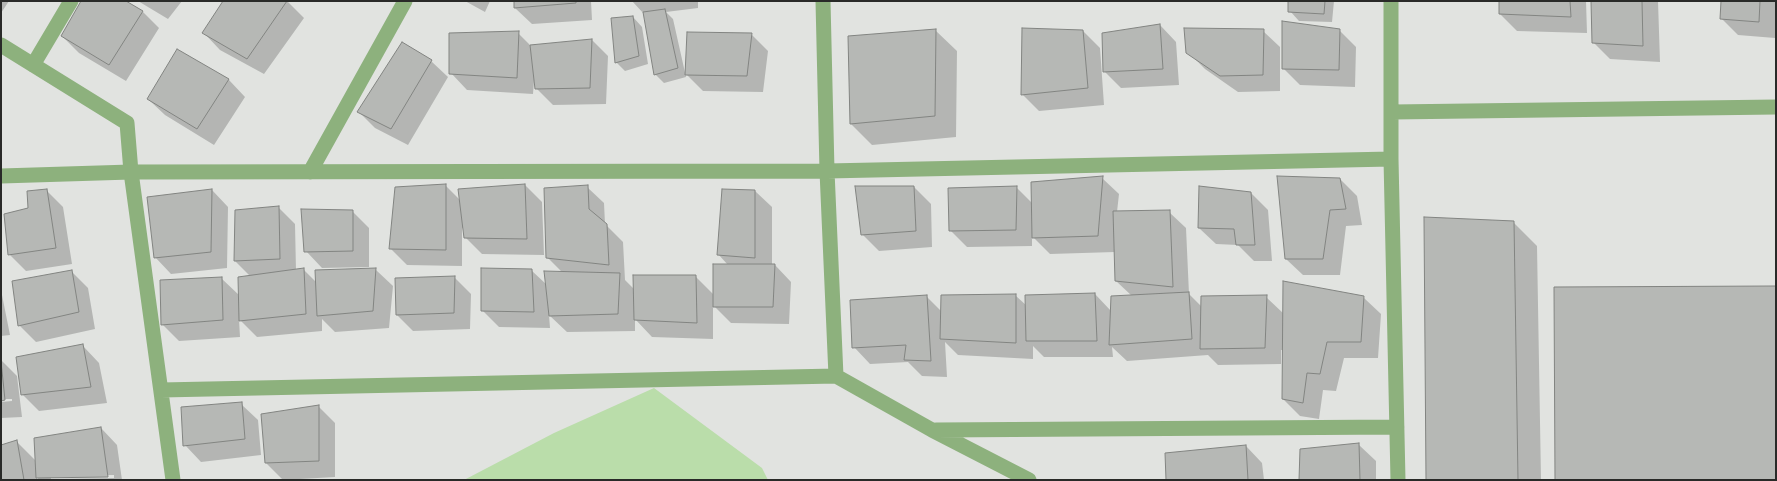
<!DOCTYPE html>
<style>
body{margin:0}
#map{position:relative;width:1777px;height:481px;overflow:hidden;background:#e1e3e0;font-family:Karla,sans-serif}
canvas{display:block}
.frame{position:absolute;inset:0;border:2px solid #292a28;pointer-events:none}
</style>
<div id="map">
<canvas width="1777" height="481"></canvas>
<div class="frame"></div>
</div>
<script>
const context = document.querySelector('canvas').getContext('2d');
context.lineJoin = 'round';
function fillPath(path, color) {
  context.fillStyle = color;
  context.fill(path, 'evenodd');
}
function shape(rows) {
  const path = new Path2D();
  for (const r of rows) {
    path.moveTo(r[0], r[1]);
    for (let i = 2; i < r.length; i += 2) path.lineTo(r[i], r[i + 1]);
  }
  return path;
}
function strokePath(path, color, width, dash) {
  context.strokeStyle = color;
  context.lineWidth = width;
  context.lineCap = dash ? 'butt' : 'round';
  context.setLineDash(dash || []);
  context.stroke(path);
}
fillPath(shape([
 [654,388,762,468,768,480,464,480,554,433]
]), '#baddaa');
fillPath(shape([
 [1,1,9,1,1,13],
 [138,1,182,1,168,19],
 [224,1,287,1,304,18,264,74,220,50,204,33],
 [465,1,490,1,485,12],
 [515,1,591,1,592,20,532,24,515,8],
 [632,1,698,1,698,8,666,12,673,19,686,77,664,83,655,74,644,14],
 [1290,1,1334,1,1332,22,1299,21,1290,11],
 [1500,1,1586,1,1587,33,1517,31,1500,14],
 [1592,1,1658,1,1660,62,1610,59,1593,42],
 [1722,1,1776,1,1775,38,1738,35,1721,18],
 [143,12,159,28,126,81,79,53,62,36],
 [633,17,642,27,648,64,625,71,616,62],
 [1160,25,1176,42,1179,85,1121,88,1104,71],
 [935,30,957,51,956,137,872,145,851,124],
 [1339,30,1356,47,1355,87,1300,85,1283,68],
 [1083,31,1100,48,1104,105,1039,111,1022,94],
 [1263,31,1280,47,1280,91,1238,92,1205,69,1188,52],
 [518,33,531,46,592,40,608,56,606,104,553,105,536,88,535,81,534,81,533,94,467,90,451,73],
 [752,35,768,51,763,92,703,91,686,74],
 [177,50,229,80,245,97,214,145,165,115,148,99],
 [431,61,448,77,408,145,375,128,359,112],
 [1102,178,1119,194,1117,212,1169,212,1186,228,1189,294,1202,307,1266,297,1284,314,1364,298,1381,314,1378,358,1344,358,1336,391,1323,390,1319,419,1300,416,1283,399,1284,350,1281,350,1281,364,1218,365,1208,355,1127,361,1112,347,1113,357,1044,357,1033,346,1033,359,958,355,945,342,947,377,922,376,908,362,870,364,854,347,926,296,942,312,1016,296,1027,306,1095,294,1111,311,1132,296,1116,281,1115,252,1050,254,1032,236,1032,246,967,247,950,230,1016,187,1033,204],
 [1340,179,1357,196,1362,225,1346,226,1340,275,1303,275,1286,259],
 [445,185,461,201,525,185,542,202,544,255,482,254,465,237,464,228,462,228,462,266,407,265,390,248],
 [587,187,604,203,605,224,623,242,625,280,634,289,696,277,714,295,728,265,718,254,755,191,772,207,772,265,775,265,791,282,789,324,731,323,713,305,713,339,652,337,635,319,635,331,567,332,549,315,550,328,499,327,482,310,531,270,547,285,562,272,547,257],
 [914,187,931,204,932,247,879,251,862,234],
 [46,190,63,207,72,264,26,271,9,254,30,209],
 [212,190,228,207,227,268,171,274,155,257],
 [1251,193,1268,210,1272,261,1254,261,1238,245,1216,244,1199,228],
 [279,208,295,224,296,271,304,270,317,283,316,272,376,270,393,286,389,328,335,332,322,319,322,331,257,337,239,319,240,337,179,341,162,324,221,278,240,296,251,277,235,261],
 [352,211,369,228,369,267,322,268,306,251],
 [1513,222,1537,246,1541,480,1427,480],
 [71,271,88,288,95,329,36,342,19,325],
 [454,277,471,294,470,329,413,331,397,315],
 [1,290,10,335,1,336],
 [83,346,99,363,107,403,39,411,22,394],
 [1,360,17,376,22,417,1,418,1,402,12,401,12,399,1,399],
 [241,404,258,420,261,455,201,462,185,445],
 [318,406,335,423,335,477,283,480,266,463],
 [101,428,117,445,122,480,39,480,37,477,37,480,1,480,17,442,36,461],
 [114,475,114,478,51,479,51,476],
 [1359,445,1376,461,1376,480,1300,480],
 [1246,446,1262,463,1264,480,1167,480]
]), '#0003');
const building = shape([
 [81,1,126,1,143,11,109,65,61,36,81,1],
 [223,1,287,1,247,59,202,33,223,1],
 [514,1,576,1,576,3,514,8,514,1],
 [1288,1,1325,1,1324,14,1288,12,1288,1],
 [1499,1,1570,1,1571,17,1499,14,1499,1],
 [1591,1,1642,1,1643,46,1592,43,1591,1],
 [1721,1,1760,1,1759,22,1720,19,1721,1],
 [665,9,678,68,654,75,643,12,665,9],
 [633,16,639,56,615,63,611,18,633,16],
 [1282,21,1340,29,1339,70,1282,69,1282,21],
 [1160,24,1163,69,1103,72,1102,33,1160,24],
 [1022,28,1083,30,1088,88,1021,95,1022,28],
 [1184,28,1264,29,1263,75,1220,76,1186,53,1184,28],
 [936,29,935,116,850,124,848,36,936,29],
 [519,31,517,78,449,74,449,33,519,31],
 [687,32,752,33,747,76,685,75,687,32],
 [592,39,590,88,535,89,530,45,592,39],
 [402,42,432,60,391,129,357,112,402,42],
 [177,49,229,79,197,129,147,99,177,49],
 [1103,176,1098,236,1032,238,1031,182,1103,176],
 [1277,176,1340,178,1346,209,1330,210,1323,259,1285,259,1277,176],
 [446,184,446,250,389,249,395,187,446,184],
 [525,184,527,239,464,238,458,189,525,184],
 [588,185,589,209,607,224,609,265,546,258,544,188,588,185],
 [855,186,914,186,916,231,861,235,855,186],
 [1017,186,1016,230,949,231,948,188,1017,186],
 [1199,186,1251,192,1255,245,1236,245,1234,229,1198,228,1199,186],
 [47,189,56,248,8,255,4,214,28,208,27,191,47,189],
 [212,189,211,252,154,258,147,197,212,189],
 [722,189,755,190,755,258,717,255,722,189],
 [279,206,280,259,234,261,235,210,279,206],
 [301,209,353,210,353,251,304,252,301,209],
 [1170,210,1173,287,1115,281,1113,211,1170,210],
 [1424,217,1514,221,1518,480,1426,480,1424,217],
 [713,264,775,264,773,307,713,307,713,264],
 [304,268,306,314,239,321,238,277,304,268],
 [376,268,373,311,317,316,315,270,376,268],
 [481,268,532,269,534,312,481,311,481,268],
 [72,270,79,312,18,326,12,281,72,270],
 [544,271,620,273,618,314,549,316,544,271],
 [633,275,696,275,697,323,634,320,633,275],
 [455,276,454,313,396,315,395,278,455,276],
 [222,277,223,320,161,325,160,280,222,277],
 [1283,281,1364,296,1361,342,1327,342,1320,374,1307,373,1303,403,1282,399,1283,281],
 [1776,286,1776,480,1555,480,1554,287,1776,286],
 [1189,292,1192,339,1109,345,1111,296,1189,292],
 [1095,293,1097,341,1026,341,1025,295,1095,293],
 [1016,294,1016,343,940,339,941,295,1016,294],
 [927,295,931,361,904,360,906,345,852,348,850,300,927,295],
 [1267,295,1265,348,1200,349,1201,296,1267,295],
 [83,344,91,387,21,395,16,357,83,344],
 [1,361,5,400,1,401,1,361],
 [242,402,245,439,183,446,181,407,242,402],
 [319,405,319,461,265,463,261,414,319,405],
 [101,427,108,477,36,478,34,438,101,427],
 [17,440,24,480,1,480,1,445,17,440],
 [1359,443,1360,480,1299,480,1300,449,1359,443],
 [1246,445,1248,480,1166,480,1165,453,1246,445]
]);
fillPath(building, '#b6b8b5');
strokePath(building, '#828481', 1);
strokePath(shape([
 [823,1,827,171,836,376,932,430,1029,480],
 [1391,1,1391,159,1398,480],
 [1,45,127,123,131,172,173,480],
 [33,65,71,1],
 [1392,112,1776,107],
 [310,172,405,1],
 [1,176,131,172,827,171,1391,159],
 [161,390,836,376],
 [936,430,1397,427]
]), '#8db17d', 15);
</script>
